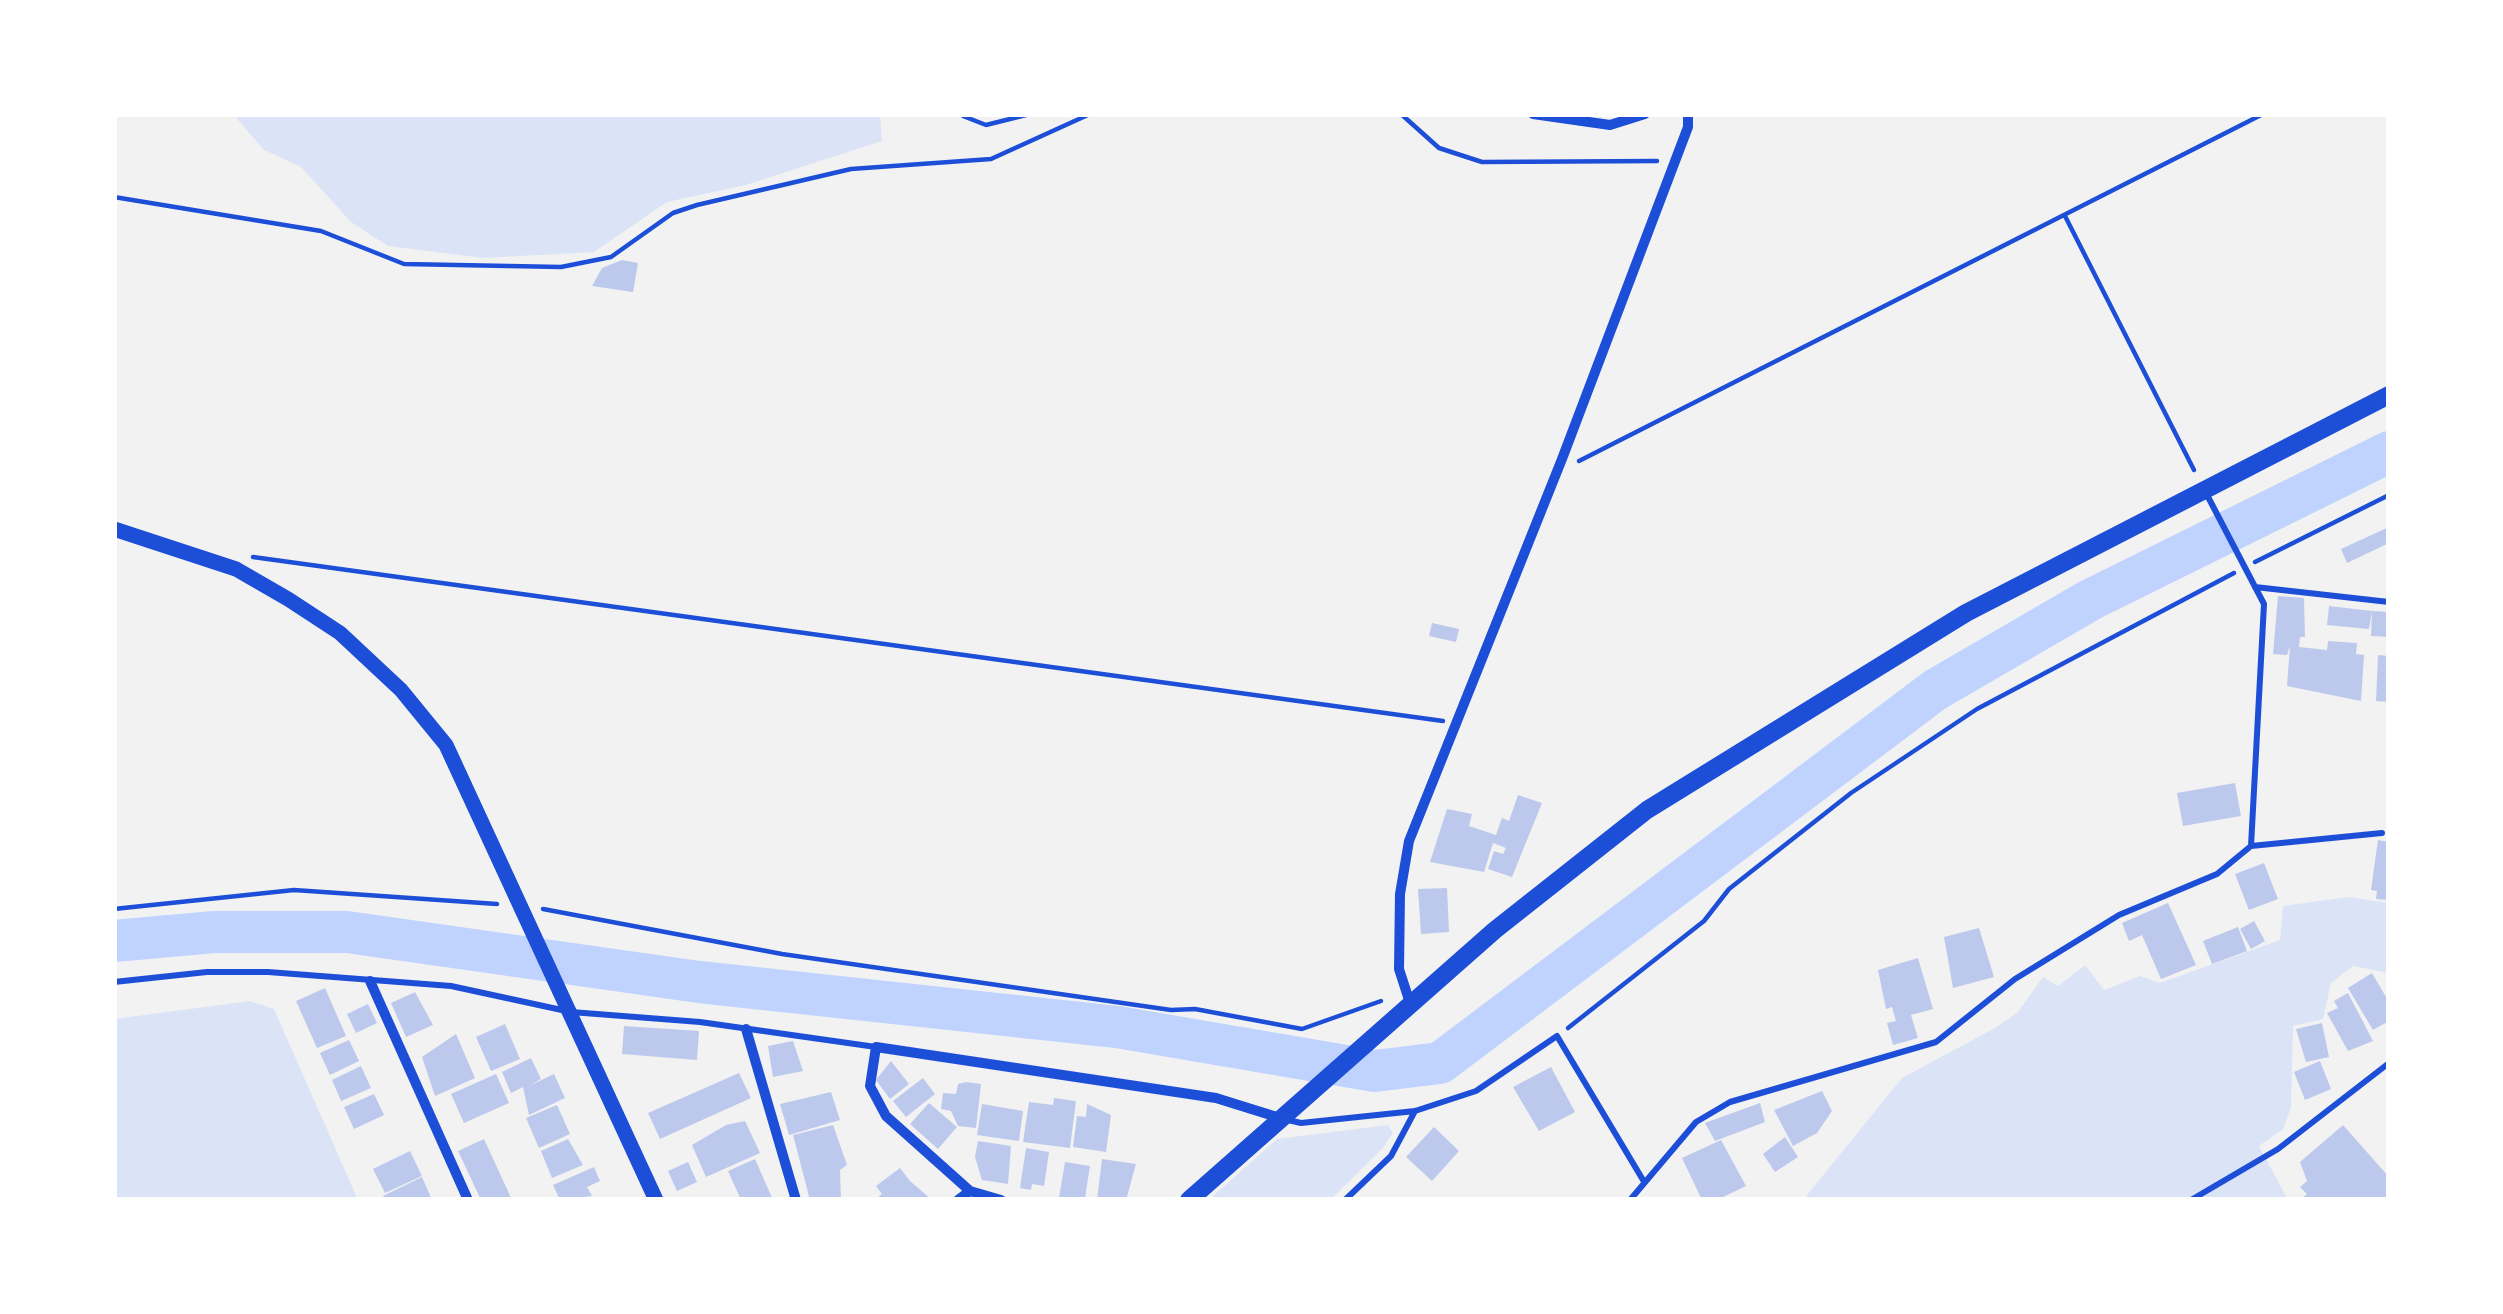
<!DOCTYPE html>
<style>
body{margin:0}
#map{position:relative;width:2503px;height:1314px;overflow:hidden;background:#f2f2f2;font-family:Manrope,sans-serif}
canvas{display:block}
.frame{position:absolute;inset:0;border:117px solid #fff;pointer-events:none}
</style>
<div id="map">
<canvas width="2503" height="1314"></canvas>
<div class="frame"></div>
</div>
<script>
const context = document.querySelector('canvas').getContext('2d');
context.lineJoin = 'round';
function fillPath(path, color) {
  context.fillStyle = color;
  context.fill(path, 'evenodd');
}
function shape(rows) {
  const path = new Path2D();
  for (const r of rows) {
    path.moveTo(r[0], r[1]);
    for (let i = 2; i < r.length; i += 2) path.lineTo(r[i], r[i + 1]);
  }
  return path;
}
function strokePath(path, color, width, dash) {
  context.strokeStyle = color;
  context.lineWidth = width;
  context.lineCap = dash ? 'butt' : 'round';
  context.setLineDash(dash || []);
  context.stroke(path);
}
fillPath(shape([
 [233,114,880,114,882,141,746,185,667,202,594,252,483,258,388,246,351,222,301,167,264,150],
 [2349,897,2389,903,2389,973,2353,966,2331,983,2323,1019,2293,1026,2291,1108,2283,1129,2259,1146,2288,1200,1803,1200,1902,1078,1995,1028,2018,1012,2043,977,2058,986,2085,965,2104,990,2140,976,2160,983,2280,940,2283,906],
 [250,1001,274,1009,358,1200,114,1200,114,1019],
 [1388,1125,1393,1133,1383,1148,1330,1200,1212,1197,1277,1139]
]), '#dbe4f7');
strokePath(shape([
 [114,941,214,932,347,932,699,982,1117,1027,1375,1071,1440,1063,1935,690,2090,600,2389,452]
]), '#bfd3fe', 42);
fillPath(shape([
 [622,260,638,263,633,292,592,286,602,268],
 [2389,527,2389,543,2347,563,2341,549],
 [2278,596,2304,598,2305,637,2300,637,2299,647,2327,650,2328,641,2357,643,2356,654,2364,655,2361,701,2287,686,2290,646,2287,655,2273,654],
 [2329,606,2372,611,2369,629,2327,625],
 [2372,611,2389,612,2389,637,2371,636],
 [1432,623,1459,629,1456,642,1429,636],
 [2378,655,2389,656,2389,702,2376,701],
 [2235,783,2241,816,2183,826,2177,793],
 [1518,795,1542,803,1512,877,1488,869,1494,851,1503,854,1506,848,1493,843,1484,872,1430,862,1447,809,1472,814,1469,826,1496,835,1502,818,1509,821],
 [2378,840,2389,842,2389,900,2376,899,2377,891,2371,890],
 [2264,863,2278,899,2249,910,2235,874],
 [1447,888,1449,932,1421,934,1418,889],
 [2168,903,2196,965,2161,979,2142,935,2129,941,2122,923],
 [2254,921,2265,941,2251,949,2240,929],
 [2238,927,2247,951,2212,964,2203,941],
 [1979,928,1994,977,1953,988,1944,937],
 [1918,958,1933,1009,1911,1015,1918,1038,1893,1045,1887,1023,1896,1021,1892,1007,1886,1009,1878,970],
 [2372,973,2389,1002,2389,1021,2373,1030,2348,988],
 [325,988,346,1036,317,1048,296,1001],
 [415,992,433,1025,406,1037,391,1003],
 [2348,993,2373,1041,2348,1051,2327,1013,2338,1008,2334,1001],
 [368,1004,377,1023,356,1033,347,1014],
 [2322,1023,2329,1057,2306,1062,2296,1029],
 [505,1024,520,1059,491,1071,476,1037],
 [624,1026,699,1031,697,1060,622,1054],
 [456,1034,475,1078,435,1096,422,1057],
 [349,1040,359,1061,330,1075,320,1053],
 [793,1041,803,1071,773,1077,768,1046],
 [531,1058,541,1079,529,1086,554,1074,565,1098,529,1115,523,1087,511,1093,502,1072],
 [891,1061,909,1084,890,1099,876,1080],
 [2320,1061,2331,1089,2305,1100,2294,1072],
 [361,1066,371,1088,341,1101,332,1080],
 [1551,1067,1575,1112,1539,1131,1513,1087],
 [739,1073,751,1098,660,1139,648,1113],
 [496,1074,509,1103,464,1123,451,1094],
 [923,1078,935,1094,906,1117,893,1101],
 [966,1082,981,1084,976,1128,958,1126,951,1111,941,1109,943,1093,956,1094,958,1084],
 [1822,1091,1832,1111,1817,1133,1793,1146,1774,1110],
 [831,1092,840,1120,789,1135,780,1104],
 [374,1094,384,1115,354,1129,344,1107],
 [1054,1098,1076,1101,1070,1148,1023,1142,1029,1102,1053,1105],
 [929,1103,957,1127,938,1149,910,1124],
 [1760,1103,1765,1122,1715,1141,1705,1123],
 [982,1104,1023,1111,1019,1141,977,1135],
 [1087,1104,1111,1115,1106,1152,1073,1147,1077,1116,1086,1117],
 [557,1105,570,1134,539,1148,526,1118],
 [745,1121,760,1153,706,1177,692,1145,726,1125],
 [833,1125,847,1165,840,1170,841,1200,810,1200,793,1135],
 [2343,1125,2389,1177,2387,1200,2300,1200,2307,1194,2300,1187,2307,1181,2300,1162],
 [1434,1127,1459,1151,1432,1181,1406,1157],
 [1785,1137,1798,1157,1775,1172,1763,1154],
 [484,1139,512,1200,481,1200,458,1151],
 [568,1139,583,1165,552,1178,541,1151],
 [1721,1140,1746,1186,1717,1200,1702,1200,1682,1158],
 [978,1141,1011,1146,1008,1184,982,1180,975,1157],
 [1026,1148,1049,1152,1044,1186,1032,1184,1031,1190,1020,1188],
 [410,1151,422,1176,385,1193,373,1169],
 [755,1159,773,1200,741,1200,728,1171],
 [1102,1159,1136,1164,1126,1200,1097,1200],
 [688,1162,697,1182,677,1191,668,1171],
 [1065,1162,1090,1166,1085,1198,1059,1198],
 [594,1167,600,1181,587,1187,592,1196,560,1200,553,1185],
 [900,1168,910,1181,932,1200,874,1200,882,1194,876,1186],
 [422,1177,432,1200,385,1200,383,1196]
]), '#bdc9ec');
strokePath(shape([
 [1401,114,1439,148,1482,162,1657,161],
 [963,116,986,125,1030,114],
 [114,197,321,231,404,264,561,267,611,257,673,213,697,205,851,169,991,159,1090,114],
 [2065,216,2194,470],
 [1579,461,2263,114],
 [253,557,1443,721],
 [2255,562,2389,495],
 [114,909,294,890,497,904],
 [543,909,782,954,1171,1010,1195,1009,1302,1029,1381,1001],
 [1568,1028,1704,921,1729,889,1851,793,1977,709,2234,573]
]), '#1d4ed8', 4.5);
strokePath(shape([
 [2206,493,2264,604,2251,846],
 [2255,587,2389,602],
 [114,982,207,972,268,972,451,986,571,1012,700,1022,876,1047],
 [1288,1120,1301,1123,1415,1111,1476,1091,1557,1036,1643,1180],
 [1345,1200,1391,1156,1415,1111],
 [1630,1200,1696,1122,1730,1102,1936,1042,2015,979,2119,915,2217,874,2251,846,2382,833],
 [2191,1200,2278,1149,2389,1063]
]), '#1d4ed8', 6);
strokePath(shape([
 [1533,114,1610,125,1645,114],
 [370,981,468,1200],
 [1410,1003,1399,969,1400,894,1409,841,1562,459,1688,127,1688,114],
 [746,1029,796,1200],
 [970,1191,886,1116,870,1086,876,1047,1216,1098,1277,1117],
 [958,1200,970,1191,1001,1200]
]), '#1d4ed8', 10);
strokePath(shape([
 [114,529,236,569,288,599,340,633,401,690,446,745,656,1200]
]), '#1d4ed8', 15);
strokePath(shape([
 [1189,1200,1495,930,1647,810,1966,613,2389,395]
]), '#1d4ed8', 18);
</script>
